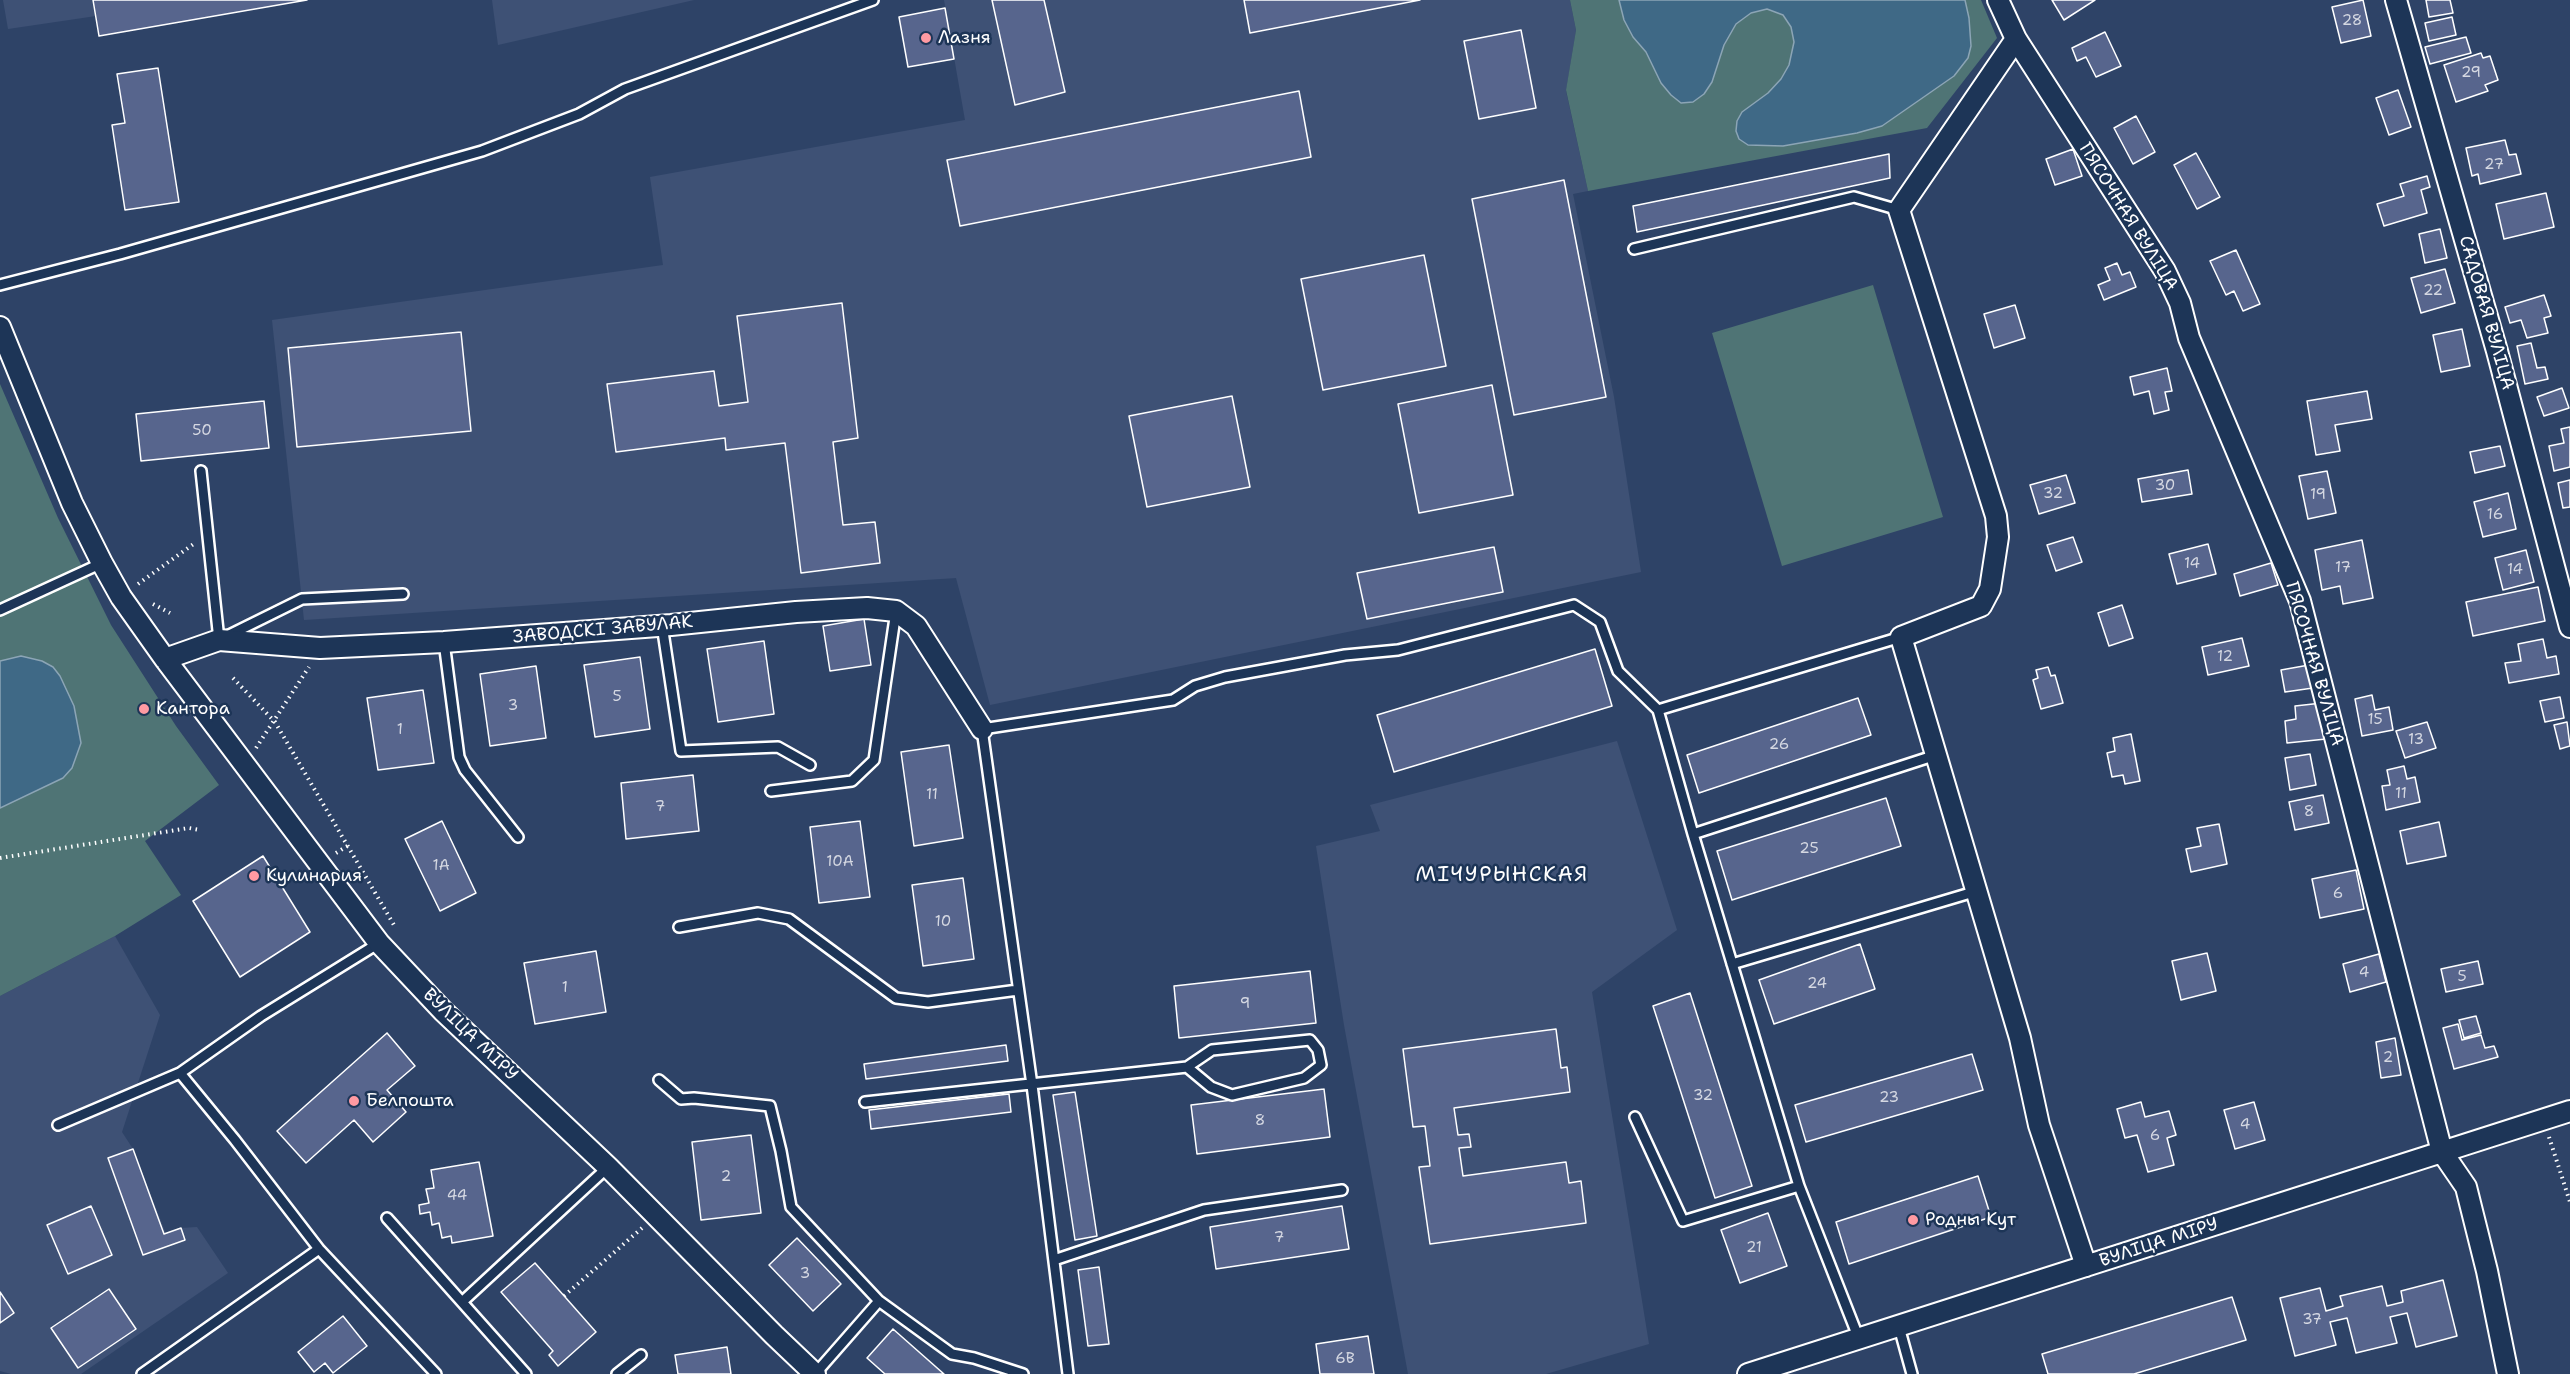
<!DOCTYPE html>
<meta charset="utf-8">
<style>
body{margin:0}
canvas{display:block;background:#2e4367}
</style>
<canvas width="2570" height="1374"></canvas>
<script>
const context = document.querySelector('canvas').getContext('2d');
context.lineJoin = 'round';
function fillPath(path, color) {
  context.fillStyle = color;
  context.fill(path, 'evenodd');
}
function shape(rows) {
  const path = new Path2D();
  for (const r of rows) {
    path.moveTo(r[0], r[1]);
    for (let i = 2; i < r.length; i += 2) path.lineTo(r[i], r[i + 1]);
  }
  return path;
}
function strokePath(path, color, width, dash) {
  context.strokeStyle = color;
  context.lineWidth = width;
  context.lineCap = dash ? 'butt' : 'round';
  context.setLineDash(dash || []);
  context.stroke(path);
}
function write(font, color, halo, rows, align = 'center') {
  context.font = font + ' "Shantell Sans",sans-serif';
  context.lineWidth = 5;
  context.setLineDash([]);
  context.textBaseline = 'middle';
  context.strokeStyle = halo;
  context.fillStyle = color;
  for (const [text, x, y, turn = 0] of rows) {
    context.save();
    context.translate(x, y);
    context.rotate((+turn || 0) * Math.PI / 180);
    context.textAlign = isNaN(turn) ? turn : align;
    if (halo) context.strokeText(text, 0, 0);
    context.fillText(text, 0, 0);
    context.restore();
  }
}
fillPath(shape([
 [3,0,307,0,99,36,96,16,8,29],
 [492,0,694,0,498,45],
 [944,0,1570,0,1576,30,1566,91,1588,191,1573,194,1614,397,1641,572,990,705,956,578,304,620,272,320,663,265,650,177,965,120],
 [1617,741,1677,930,1592,992,1649,1344,1546,1374,1408,1374,1344,1025,1316,846,1380,831,1370,805],
 [115,936,160,1015,122,1132,133,1149,166,1234,181,1228,197,1227,228,1273,81,1374,11,1374,0,1371,0,996]
]), '#3e5175');
fillPath(shape([
 [1570,0,1981,0,1997,38,1927,128,1588,191,1566,90,1576,30],
 [1873,285,1943,517,1782,566,1712,333],
 [0,384,58,518,111,625,176,726,219,785,145,841,181,895,115,936,0,996]
]), '#4f7475');
const water = shape([
 [1619,0,1965,0,1969,18,1971,46,1968,58,1954,76,1882,126,1857,133,1783,146,1748,145,1739,139,1736,131,1737,121,1742,112,1768,93,1781,79,1789,65,1794,42,1791,27,1783,15,1767,9,1751,13,1736,24,1724,45,1712,82,1704,94,1693,102,1681,103,1671,95,1661,83,1646,52,1633,37,1624,20,1619,0],
 [21,656,42,661,53,667,60,676,74,706,81,743,72,768,63,778,0,808,0,661,21,656]
]);
fillPath(water, '#3f6986');
strokePath(water, '#8ca5b6', 1.5);
const building = shape([
 [93,0,307,0,99,36,93,0],
 [992,0,1044,0,1065,92,1015,105,992,0],
 [1244,0,1420,0,1250,33,1244,0],
 [2052,0,2095,0,2064,20,2052,0],
 [2363,0,2371,36,2341,43,2332,7,2363,0],
 [2426,0,2450,0,2453,13,2429,17,2426,0],
 [945,8,954,59,908,67,899,17,945,8],
 [2452,17,2456,35,2429,41,2425,23,2452,17],
 [1521,30,1536,108,1479,119,1464,41,1521,30],
 [2105,32,2121,66,2096,77,2086,57,2077,61,2072,48,2105,32],
 [2466,37,2471,53,2430,64,2425,47,2466,37],
 [2481,53,2483,58,2490,56,2498,80,2485,85,2488,91,2456,102,2444,65,2481,53],
 [158,68,179,202,125,210,112,125,125,123,117,74,158,68],
 [2398,90,2411,127,2389,135,2376,98,2398,90],
 [1299,91,1311,157,960,226,947,160,1299,91],
 [2136,116,2155,152,2133,164,2114,128,2136,116],
 [2505,140,2509,155,2516,154,2521,174,2480,184,2478,174,2472,176,2466,148,2505,140],
 [2073,149,2082,176,2055,185,2046,159,2073,149],
 [2196,153,2220,197,2197,209,2174,165,2196,153],
 [1889,154,1890,178,1637,232,1633,206,1889,154],
 [2427,176,2430,187,2421,190,2427,213,2384,226,2377,204,2404,196,2400,184,2427,176],
 [1564,180,1606,397,1514,415,1472,199,1564,180],
 [2546,193,2554,227,2504,239,2496,204,2546,193],
 [2440,229,2447,258,2425,263,2419,234,2440,229],
 [2236,250,2260,304,2243,311,2234,291,2226,295,2210,261,2236,250],
 [1424,255,1446,366,1323,390,1301,279,1424,255],
 [2117,263,2122,275,2130,272,2136,287,2104,300,2098,285,2110,280,2105,268,2117,263],
 [2445,269,2455,303,2421,313,2411,278,2445,269],
 [2544,295,2551,316,2544,318,2548,333,2527,338,2521,320,2510,323,2505,307,2544,295],
 [842,303,858,438,833,442,843,525,875,522,880,563,801,573,785,443,726,450,725,438,616,452,607,384,714,371,719,406,748,402,737,316,842,303],
 [2015,305,2025,338,1994,348,1984,314,2015,305],
 [2462,329,2470,366,2441,372,2433,335,2462,329],
 [461,332,471,431,297,447,288,348,461,332],
 [2531,343,2537,368,2545,367,2548,379,2525,384,2517,346,2531,343],
 [2167,368,2172,391,2165,392,2169,410,2154,414,2149,391,2134,395,2130,377,2167,368],
 [1492,385,1513,495,1419,513,1398,404,1492,385],
 [2562,388,2569,408,2544,416,2537,397,2562,388],
 [2367,391,2372,419,2335,425,2340,451,2316,455,2307,401,2367,391],
 [1232,396,1250,487,1147,507,1129,416,1232,396],
 [264,401,269,448,141,461,136,414,264,401],
 [2570,427,2570,467,2554,471,2549,446,2564,443,2561,429,2570,427],
 [2500,446,2505,466,2475,473,2470,452,2500,446],
 [2188,470,2192,494,2142,502,2138,479,2188,470],
 [2327,471,2336,513,2308,519,2299,476,2327,471],
 [2066,475,2075,503,2039,514,2030,485,2066,475],
 [2570,480,2570,507,2563,508,2558,483,2570,480],
 [2508,493,2516,529,2483,537,2474,502,2508,493],
 [2073,537,2082,562,2056,571,2047,545,2073,537],
 [2362,540,2373,598,2343,604,2340,586,2322,590,2315,550,2362,540],
 [2208,544,2216,574,2177,584,2169,554,2208,544],
 [1494,547,1503,592,1367,619,1357,573,1494,547],
 [2526,550,2534,582,2503,590,2495,558,2526,550],
 [2271,563,2278,585,2240,596,2234,574,2271,563],
 [2538,587,2545,621,2473,636,2466,602,2538,587],
 [2122,605,2133,638,2109,646,2098,613,2122,605],
 [864,619,871,665,830,671,823,626,864,619],
 [2242,638,2249,666,2208,675,2202,647,2242,638],
 [2543,639,2547,658,2556,656,2559,674,2509,683,2505,663,2521,661,2518,644,2543,639],
 [764,641,774,714,718,722,707,649,764,641],
 [1595,649,1612,706,1394,772,1377,715,1595,649],
 [640,657,650,729,595,737,584,665,640,657],
 [2309,665,2313,688,2285,692,2281,670,2309,665],
 [536,666,546,738,490,746,480,674,536,666],
 [2048,667,2051,676,2055,675,2063,703,2041,709,2033,680,2038,678,2036,670,2048,667],
 [423,690,434,763,378,770,367,698,423,690],
 [2372,695,2375,710,2389,707,2393,730,2362,736,2355,699,2372,695],
 [2560,697,2564,718,2545,722,2540,701,2560,697],
 [1858,698,1871,735,1699,793,1687,755,1858,698],
 [2322,703,2326,739,2287,743,2285,721,2296,719,2295,706,2322,703],
 [2427,722,2436,748,2405,758,2396,731,2427,722],
 [2567,722,2570,746,2560,749,2554,725,2567,722],
 [2131,734,2140,781,2125,784,2123,775,2112,777,2107,753,2115,751,2113,738,2131,734],
 [949,745,963,838,914,846,901,752,949,745],
 [2310,754,2316,785,2290,790,2285,758,2310,754],
 [2404,766,2407,779,2415,777,2420,802,2386,810,2382,786,2390,785,2387,770,2404,766],
 [693,775,699,831,626,839,621,783,693,775],
 [2323,795,2329,823,2295,830,2289,802,2323,795],
 [1886,798,1901,846,1732,900,1717,851,1886,798],
 [442,821,476,893,440,911,405,839,442,821],
 [860,821,870,897,819,903,810,827,860,821],
 [2439,822,2446,856,2407,864,2400,831,2439,822],
 [2219,824,2227,864,2191,872,2186,849,2201,846,2197,828,2219,824],
 [263,856,310,932,240,977,193,901,263,856],
 [2356,870,2364,909,2320,918,2312,879,2356,870],
 [963,878,974,959,923,966,912,885,963,878],
 [1860,944,1875,989,1774,1024,1759,980,1860,944],
 [596,951,606,1012,535,1024,524,963,596,951],
 [2207,953,2216,991,2181,1000,2172,961,2207,953],
 [2379,954,2386,982,2350,992,2343,964,2379,954],
 [2478,961,2483,984,2446,992,2441,969,2478,961],
 [1310,971,1316,1023,1179,1038,1174,986,1310,971],
 [1690,993,1752,1186,1715,1198,1653,1006,1690,993],
 [2476,1016,2481,1033,2464,1038,2459,1020,2476,1016],
 [2458,1024,2462,1040,2481,1035,2485,1048,2494,1046,2498,1057,2454,1069,2443,1028,2458,1024],
 [1556,1029,1561,1068,1567,1067,1570,1092,1454,1108,1458,1135,1469,1134,1471,1147,1459,1148,1463,1176,1566,1162,1569,1183,1581,1181,1586,1223,1430,1244,1419,1167,1430,1166,1425,1126,1413,1127,1403,1049,1556,1029],
 [387,1033,415,1066,387,1090,406,1112,373,1142,354,1120,306,1163,277,1131,387,1033],
 [2395,1038,2401,1075,2381,1078,2376,1042,2395,1038],
 [1006,1045,1008,1061,866,1079,864,1064,1006,1045],
 [1972,1054,1983,1090,1806,1142,1795,1105,1972,1054],
 [1324,1089,1330,1137,1197,1154,1191,1105,1324,1089],
 [1075,1092,1097,1236,1075,1240,1053,1095,1075,1092],
 [1009,1094,1011,1112,871,1129,869,1110,1009,1094],
 [2141,1102,2145,1117,2169,1111,2176,1135,2167,1138,2174,1165,2148,1172,2137,1135,2125,1138,2117,1109,2141,1102],
 [2254,1102,2265,1140,2235,1149,2224,1110,2254,1102],
 [751,1135,761,1213,701,1220,692,1142,751,1135],
 [133,1149,164,1234,181,1228,185,1240,143,1255,108,1158,133,1149],
 [479,1162,493,1236,452,1243,451,1236,442,1238,439,1223,432,1225,430,1212,420,1214,419,1205,429,1203,426,1189,434,1188,431,1170,479,1162],
 [1978,1176,1991,1217,1849,1264,1836,1222,1978,1176],
 [91,1206,112,1255,68,1274,47,1225,91,1206],
 [1342,1206,1349,1249,1216,1269,1210,1227,1342,1206],
 [1768,1213,1787,1266,1740,1283,1721,1230,1768,1213],
 [797,1238,841,1284,813,1311,769,1265,797,1238],
 [535,1263,596,1332,558,1366,549,1355,553,1351,501,1292,535,1263],
 [1099,1267,1109,1344,1088,1346,1078,1270,1099,1267],
 [2443,1280,2457,1336,2416,1347,2407,1313,2390,1317,2397,1343,2356,1353,2347,1318,2330,1322,2336,1345,2295,1356,2280,1298,2320,1288,2326,1311,2343,1306,2340,1296,2382,1286,2387,1306,2403,1302,2401,1291,2443,1280],
 [109,1289,136,1329,78,1368,51,1328,109,1289],
 [0,1292,14,1313,0,1323,0,1292],
 [2232,1297,2246,1340,2134,1374,2048,1374,2042,1354,2232,1297],
 [343,1316,367,1346,333,1373,325,1363,314,1372,298,1352,343,1316],
 [893,1329,944,1374,885,1374,867,1358,893,1329],
 [1368,1336,1374,1374,1320,1374,1316,1344,1368,1336],
 [727,1347,731,1374,678,1374,675,1355,727,1347]
]);
fillPath(building, '#57658d');
strokePath(building, '#fff', 1.5);
const lane = shape([
 [1634,249,1854,197,1899,210],
 [0,285,120,254,482,151,579,114,625,89,873,0],
 [201,471,219,640,302,599,403,594],
 [0,610,102,563],
 [662,625,681,751,778,747,810,765],
 [444,642,459,757,465,770,518,837],
 [1658,710,1901,637],
 [771,791,852,781,874,760,896,611],
 [1693,834,1936,755],
 [679,927,758,913,789,919,896,998,928,1002,1018,990],
 [1732,964,1977,891],
 [180,1073,235,1140,319,1249,436,1374],
 [659,1080,681,1099,694,1098,770,1106,781,1151,791,1207,879,1301,815,1374],
 [865,1102,1187,1067,1212,1050,1310,1040,1318,1050,1321,1065,1304,1078,1232,1095,1211,1087,1187,1067],
 [1635,1117,1683,1221,1799,1186],
 [58,1125,180,1073,261,1016,379,943],
 [387,1218,526,1374],
 [1054,1260,1204,1210,1342,1190],
 [879,1301,952,1354,974,1358,1023,1374],
 [462,1302,608,1167],
 [1899,1327,1912,1374],
 [142,1374,319,1249],
 [617,1374,641,1355],
 [1068,1374,1032,1085,982,729,1173,700,1195,686,1225,677,1345,655,1398,650,1574,605,1600,622,1618,671,1658,710,1693,834,1799,1186,1859,1339]
]);
const street = shape([
 [1998,0,2016,39,2165,271,2180,303,2189,338,2300,601,2442,1152,2466,1187,2487,1271,2508,1374],
 [2396,0,2497,351,2570,627],
 [2016,39,1899,210,1996,516,1998,537,1990,589,1981,606,1901,637,2020,1038,2039,1125,2086,1266],
 [0,327,72,503,102,563,121,597,165,659,379,943,443,1011,608,1167,774,1335,815,1374],
 [165,659,219,640,320,648,444,642,671,625,796,612,867,608,896,611,916,626,982,729],
 [1748,1374,2570,1111]
]);
strokePath(lane, '#fff', 14);
strokePath(street, '#fff', 24);
strokePath(shape([
 [138,584,195,543],
 [153,604,170,613],
 [233,678,275,722,394,925],
 [256,748,309,667],
 [336,853,349,845],
 [0,858,189,828,200,830],
 [2549,1137,2570,1202],
 [564,1296,642,1228]
]), '#fff', 4, [1.5, 4.5]);
strokePath(lane, '#1d3557', 9);
strokePath(street, '#1d3557', 20);
for (const [x, y, r, color] of [
 [926,38,6,"#ff9aa2"],
 [144,709,6,"#ff9aa2"],
 [254,876,6,"#ff9aa2"],
 [354,1101,6,"#ff9aa2"],
 [1913,1220,6,"#ff9aa2"]
]) {
  const dot = new Path2D();
  dot.arc(x, y, r, 0, 2 * Math.PI);
  context.fillStyle = color;
  context.fill(dot);
  strokePath(dot, '#1d3557', 2);
}
write('15px', '#d5d8e2', null, [
 ["28",2352,21],
 ["29",2471,73],
 ["27",2494,165],
 ["22",2433,291],
 ["50",202,431],
 ["30",2165,486],
 ["32",2053,494],
 ["19",2318,495],
 ["16",2495,515],
 ["14",2192,564],
 ["17",2343,568],
 ["14",2515,570],
 ["12",2225,657],
 ["5",617,697],
 ["3",513,706],
 ["15",2375,720],
 ["1",400,730],
 ["13",2416,740],
 ["26",1779,745],
 ["11",2401,794],
 ["11",932,795],
 ["7",660,807],
 ["8",2309,812],
 ["25",1809,849],
 ["10А",840,862],
 ["1А",441,866],
 ["6",2338,894],
 ["10",943,922],
 ["4",2364,973],
 ["5",2462,977],
 ["24",1817,984],
 ["1",565,988],
 ["9",1245,1004],
 ["2",2388,1058],
 ["32",1703,1096],
 ["23",1889,1098],
 ["8",1260,1121],
 ["4",2245,1125],
 ["6",2155,1136],
 ["2",726,1177],
 ["44",457,1196],
 ["7",1279,1238],
 ["21",1754,1248],
 ["3",805,1274],
 ["37",2312,1320],
 ["6В",1345,1359]
]);
write('18px', '#fff', '#1d3557', [
 ["Лазня",938,38],
 ["Кантора",156,709],
 ["Кулинария",266,876],
 ["Белпошта",366,1101],
 ["Родны Кут",1925,1220]
], 'left');
write('18px', '#fff', '#1d3557', [
 ["ПЯСОЧНАЯ ВУЛІЦА",2128,217,58],
 ["САДОВАЯ ВУЛІЦА",2486,313,74],
 ["ЗАВОДСКІ ЗАВУЛАК",603,630,-5],
 ["ПЯСОЧНАЯ ВУЛІЦА",2314,664,74],
 ["ВУЛІЦА МІРУ",470,1035,44],
 ["ВУЛІЦА МІРУ",2159,1243,-18]
]);
context.letterSpacing = '1.5px';
write('21px', '#fff', '#1d3557', [
 ["МІЧУРЫНСКАЯ",1502,876]
]);
context.letterSpacing = '0px';
</script>
